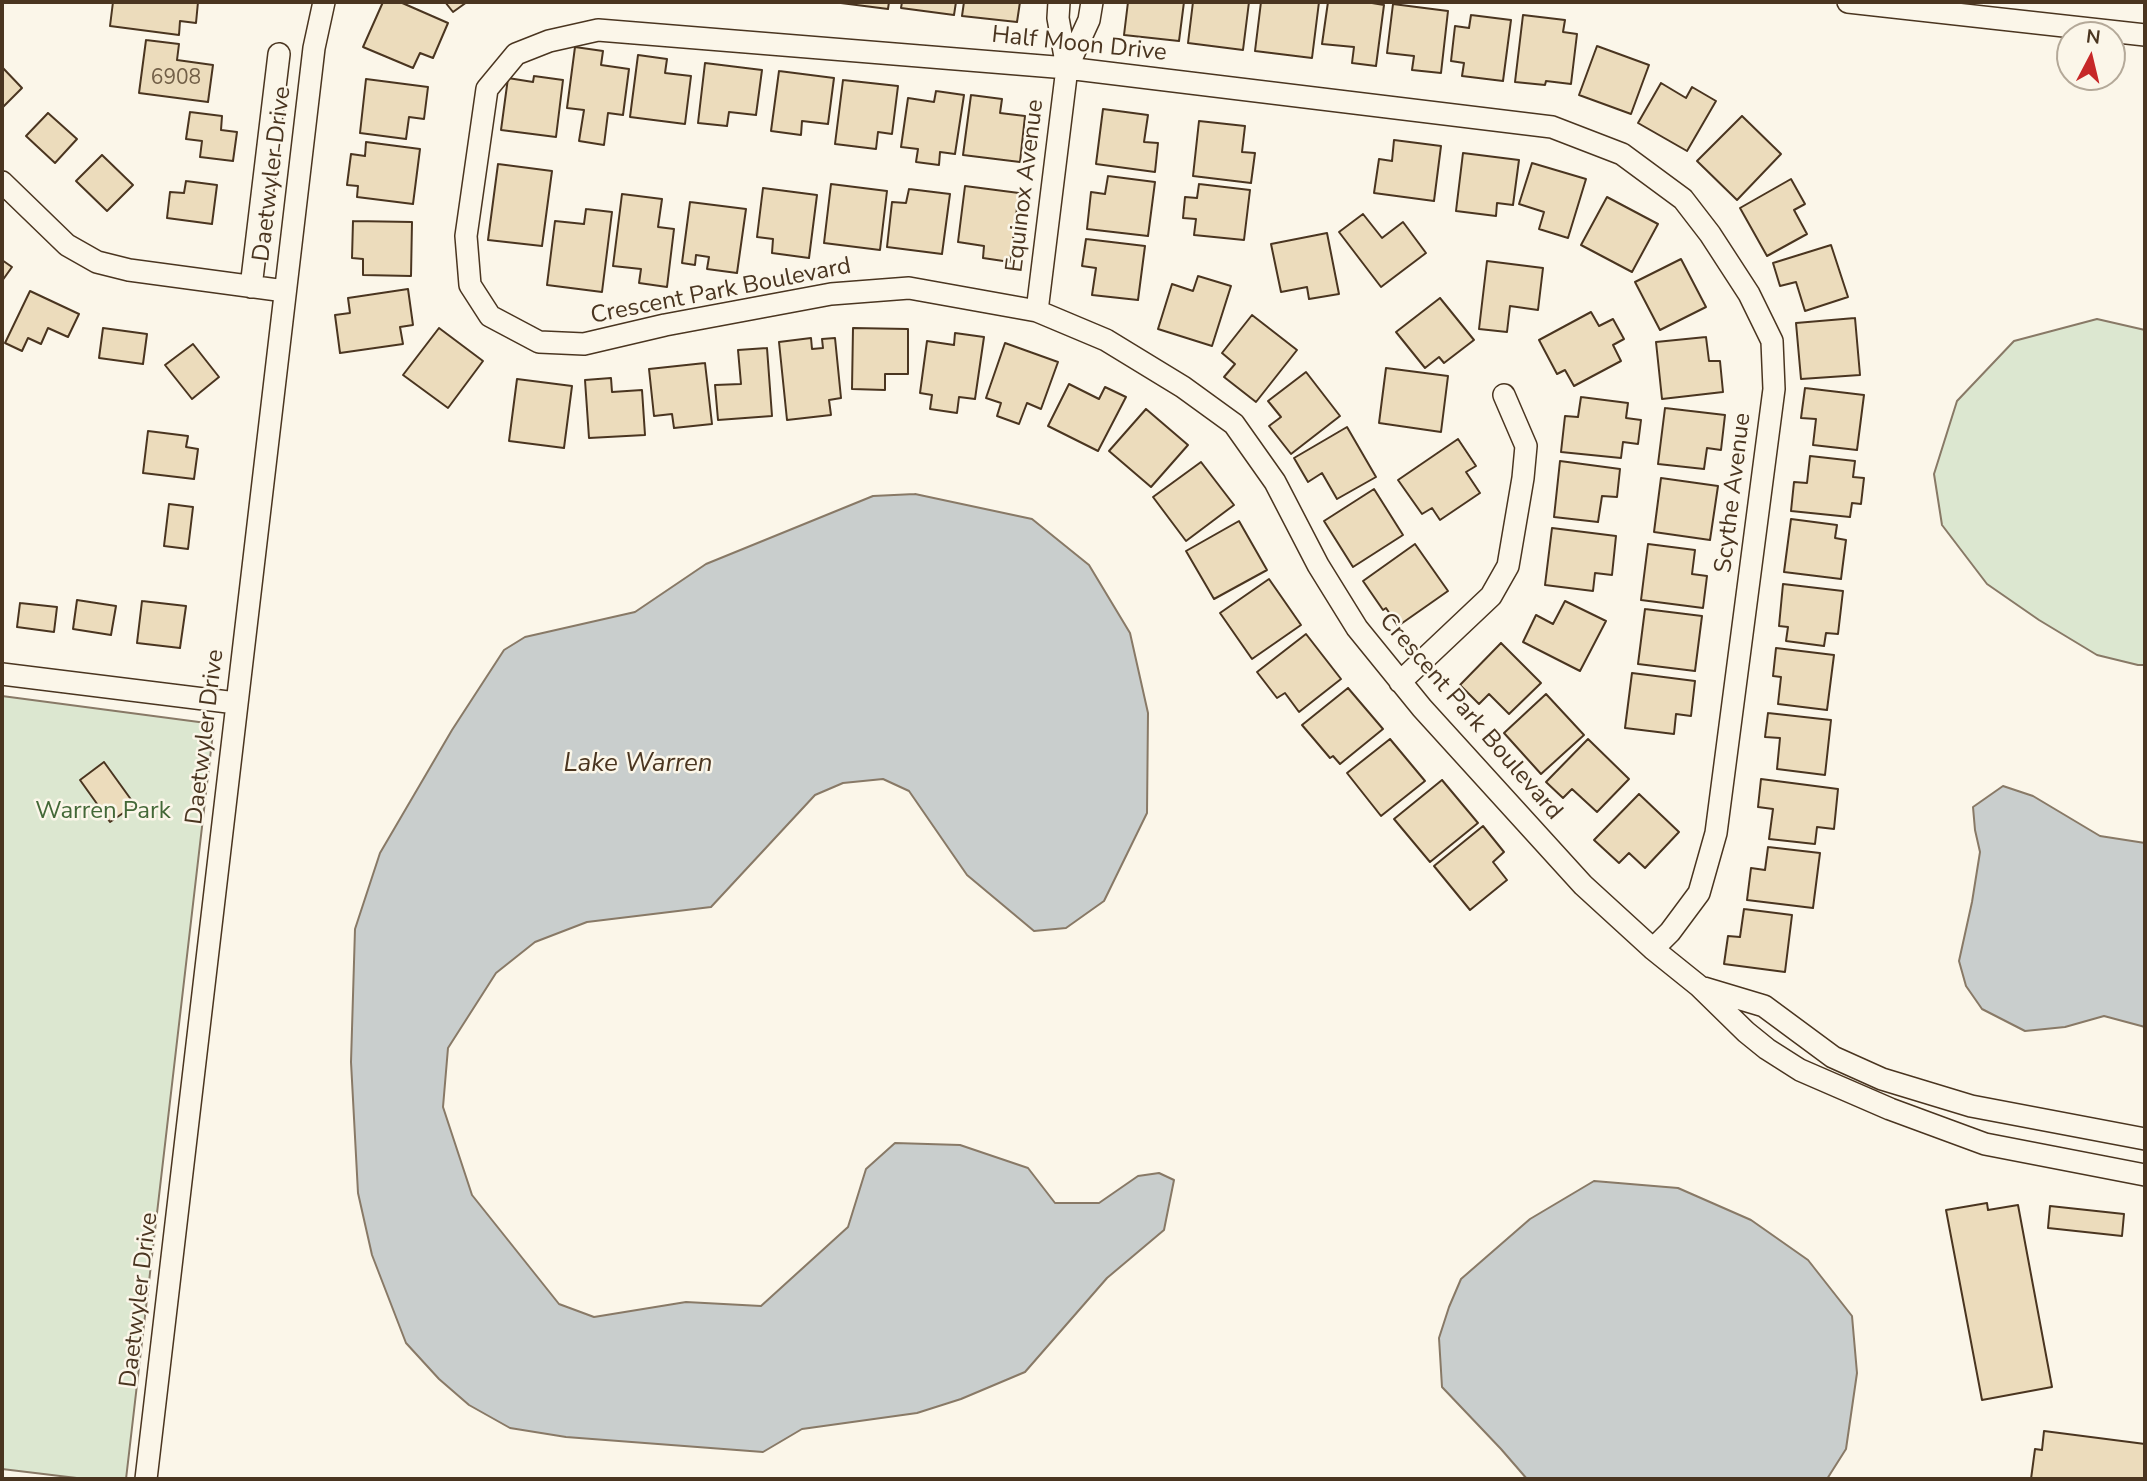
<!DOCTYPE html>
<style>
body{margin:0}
#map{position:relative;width:2147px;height:1481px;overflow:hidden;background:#fbf6e9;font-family:"Nunito Sans",sans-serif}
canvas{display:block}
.frame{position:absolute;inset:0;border:4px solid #4a3520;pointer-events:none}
.north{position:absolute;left:2056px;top:21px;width:70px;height:70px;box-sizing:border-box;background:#fbf6e9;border:2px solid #b4a999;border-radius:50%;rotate:7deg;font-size:19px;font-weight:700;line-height:28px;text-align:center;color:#4a3520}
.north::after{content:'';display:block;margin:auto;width:24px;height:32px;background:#c62828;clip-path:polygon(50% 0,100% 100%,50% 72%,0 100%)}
</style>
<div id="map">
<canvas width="2147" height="1481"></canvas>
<div class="frame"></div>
<div class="north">N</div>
</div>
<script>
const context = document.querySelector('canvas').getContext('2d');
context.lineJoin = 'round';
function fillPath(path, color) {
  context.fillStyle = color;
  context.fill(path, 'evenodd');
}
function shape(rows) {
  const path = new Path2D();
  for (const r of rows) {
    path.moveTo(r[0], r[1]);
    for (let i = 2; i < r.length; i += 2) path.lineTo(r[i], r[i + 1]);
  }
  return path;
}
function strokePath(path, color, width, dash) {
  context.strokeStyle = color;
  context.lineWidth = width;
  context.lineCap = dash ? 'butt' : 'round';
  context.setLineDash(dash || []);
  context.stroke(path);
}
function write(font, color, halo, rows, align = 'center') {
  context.font = font + ' "Nunito Sans",sans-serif';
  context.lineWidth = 5;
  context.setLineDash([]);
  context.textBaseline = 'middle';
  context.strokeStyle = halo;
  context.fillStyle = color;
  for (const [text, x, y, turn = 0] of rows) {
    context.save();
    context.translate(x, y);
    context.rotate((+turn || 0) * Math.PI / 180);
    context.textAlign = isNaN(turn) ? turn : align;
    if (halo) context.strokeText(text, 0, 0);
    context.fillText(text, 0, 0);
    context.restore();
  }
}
const green = shape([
 [2097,319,2145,330,2145,665,2138,665,2097,655,2039,620,1987,584,1942,525,1934,474,1957,401,2014,341,2097,319],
 [2,696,214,724,126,1479,85,1479,2,1469,2,696]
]);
fillPath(green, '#dce7d0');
strokePath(green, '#887966', 2);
const water = shape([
 [915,494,1032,519,1089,565,1130,633,1148,713,1147,813,1104,901,1066,928,1034,931,967,875,909,791,883,779,843,783,815,795,711,907,587,922,535,942,496,973,448,1048,443,1107,472,1195,559,1304,594,1317,686,1302,761,1306,848,1227,866,1169,895,1143,960,1145,1028,1168,1055,1203,1099,1203,1138,1176,1159,1173,1174,1180,1164,1230,1107,1278,1025,1372,961,1399,917,1413,802,1429,763,1452,566,1437,510,1428,469,1405,439,1379,406,1343,372,1255,358,1193,351,1062,355,929,380,853,452,730,504,650,525,637,635,612,706,564,873,496,915,494],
 [2003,786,2033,796,2100,836,2145,843,2145,1027,2104,1016,2065,1027,2025,1031,1982,1009,1966,986,1959,961,1972,902,1980,852,1975,830,1973,807,2003,786],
 [1594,1181,1678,1188,1751,1220,1808,1260,1852,1316,1857,1373,1846,1449,1827,1479,1527,1479,1501,1449,1442,1387,1439,1338,1449,1307,1461,1279,1530,1219,1594,1181]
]);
fillPath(water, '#c9cecd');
strokePath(water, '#887966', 2);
const building = shape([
 [113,2,198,2,196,23,180,21,179,35,110,26,113,2],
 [383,2,400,2,448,23,433,58,420,53,413,68,363,47,383,2],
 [445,2,467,2,453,12,445,2],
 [833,2,889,2,888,9,833,2],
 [902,2,956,2,954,15,901,8,902,2],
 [964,2,1020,2,1017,22,962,16,964,2],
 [1128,2,1184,2,1179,41,1124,35,1128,2],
 [1193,2,1249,2,1243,50,1188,43,1193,2],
 [1261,2,1319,2,1312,58,1255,51,1261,2],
 [1328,2,1366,2,1384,5,1376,66,1352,63,1354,47,1322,44,1328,2],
 [1393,4,1448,11,1441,73,1412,70,1414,56,1387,53,1393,4],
 [1471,15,1511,20,1503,81,1462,76,1464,63,1451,61,1455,26,1469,28,1471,15],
 [1523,15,1565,20,1563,32,1577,34,1571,84,1546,81,1545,85,1515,82,1523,15],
 [146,40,179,44,177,60,213,65,208,102,139,93,146,40],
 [1597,46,1649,65,1631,114,1579,95,1597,46],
 [575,47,603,51,601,65,629,69,623,115,608,113,604,145,579,141,584,110,567,108,575,47],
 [638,55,667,59,665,73,691,76,685,124,630,117,638,55],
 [705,63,762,70,756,115,729,112,727,126,698,123,705,63],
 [2,67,22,88,2,108,2,67],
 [779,71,834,78,828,124,802,121,801,135,771,131,779,71],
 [534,76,563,80,556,137,501,130,508,78,533,82,534,76],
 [366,79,428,87,424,119,409,117,406,139,360,133,366,79],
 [843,80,898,86,892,134,878,132,876,149,835,144,843,80],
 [1661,83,1686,98,1692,87,1716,101,1687,151,1638,123,1661,83],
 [936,91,964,95,955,154,940,152,939,165,916,162,918,149,901,147,908,98,934,102,936,91],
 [971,95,1002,99,1000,113,1025,116,1020,162,963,155,971,95],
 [1103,109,1148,115,1144,142,1158,143,1155,172,1096,164,1103,109],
 [190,112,222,116,221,130,237,132,233,161,200,157,202,141,186,139,190,112],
 [48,113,77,139,55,163,26,136,48,113],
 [1742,116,1781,154,1737,200,1697,161,1742,116],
 [1199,121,1245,126,1242,152,1255,153,1251,183,1193,176,1199,121],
 [1394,140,1441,146,1434,201,1374,193,1379,159,1392,161,1394,140],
 [366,142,420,149,413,204,357,197,358,186,347,185,351,154,365,156,366,142],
 [1463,153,1519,160,1513,205,1497,203,1496,216,1456,211,1463,153],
 [102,155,133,185,107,211,76,181,102,155],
 [1532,163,1586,179,1568,238,1539,229,1544,212,1519,204,1532,163],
 [498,164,552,171,542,246,488,240,498,164],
 [1108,176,1155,182,1148,236,1087,229,1091,192,1105,194,1108,176],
 [1791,179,1805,204,1794,210,1807,234,1767,256,1740,208,1791,179],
 [186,181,217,185,212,224,167,218,170,192,184,193,186,181],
 [831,184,887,191,880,250,824,243,831,184],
 [1199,184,1250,190,1244,240,1194,235,1196,219,1183,218,1185,197,1197,198,1199,184],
 [965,186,1019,193,1010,262,983,258,984,246,958,242,965,186],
 [763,188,817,195,809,258,772,253,773,239,757,237,763,188],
 [909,189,950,194,942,254,887,247,892,202,906,203,909,189],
 [622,194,662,199,658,227,674,229,667,287,639,283,641,269,613,266,622,194],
 [1607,197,1658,224,1632,272,1581,245,1607,197],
 [690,202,746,209,737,273,707,269,709,257,696,255,695,265,682,263,690,202],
 [586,209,612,212,602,292,547,285,555,221,584,224,586,209],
 [1363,214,1382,238,1403,222,1426,253,1381,287,1339,232,1363,214],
 [353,221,412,222,411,276,363,275,363,259,352,258,353,221],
 [1327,233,1339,294,1309,299,1307,287,1281,292,1271,244,1327,233],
 [1086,239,1145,246,1138,300,1092,295,1096,268,1082,266,1086,239],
 [1831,245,1848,297,1805,311,1796,282,1780,286,1773,263,1831,245],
 [1681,259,1706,307,1660,330,1635,282,1681,259],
 [2,260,12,267,2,281,2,260],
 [1487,261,1543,268,1538,310,1510,306,1507,332,1479,329,1487,261],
 [1198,276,1231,286,1212,346,1158,329,1172,284,1193,291,1198,276],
 [408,289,413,325,400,327,403,344,340,353,335,315,350,313,348,298,408,289],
 [30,291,79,314,68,337,48,328,41,344,28,338,22,351,5,343,30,291],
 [1440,298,1474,340,1444,363,1439,357,1425,368,1396,332,1440,298],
 [1591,312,1599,326,1613,319,1624,339,1613,345,1621,361,1574,386,1565,370,1557,374,1539,340,1591,312],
 [1252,315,1297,350,1256,402,1224,377,1235,364,1222,353,1252,315],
 [1855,318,1860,375,1801,379,1796,323,1855,318],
 [103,328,147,334,143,364,99,358,103,328],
 [439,328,483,361,448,408,403,375,439,328],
 [853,328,908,329,908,374,885,374,885,390,852,389,853,328],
 [955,333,984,337,975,399,959,397,957,413,930,409,932,395,920,393,927,341,954,345,955,333],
 [1706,337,1709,361,1720,361,1723,392,1662,399,1656,342,1706,337],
 [811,338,812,349,823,348,822,339,835,338,841,398,829,400,831,415,787,420,779,342,811,338],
 [1005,343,1058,362,1041,409,1027,403,1019,424,997,416,1001,403,986,398,1005,343],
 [193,344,219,377,192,399,165,365,193,344],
 [767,348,772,416,718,420,715,385,741,384,738,350,767,348],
 [705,363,712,424,674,428,672,414,654,416,649,369,705,363],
 [1386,368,1448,376,1441,432,1379,423,1386,368],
 [1306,372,1340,416,1291,454,1269,426,1281,417,1268,401,1306,372],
 [611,378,612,392,642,390,645,435,589,438,585,380,611,378],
 [517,379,572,386,564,448,509,441,517,379],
 [1069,384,1099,399,1105,387,1126,397,1098,451,1048,426,1069,384],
 [1805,388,1864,395,1857,450,1813,445,1816,419,1801,418,1805,388],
 [1581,397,1628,403,1626,418,1641,420,1638,444,1623,442,1621,458,1561,452,1565,416,1578,417,1581,397],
 [1665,408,1725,415,1721,450,1707,448,1704,469,1658,464,1665,408],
 [1146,409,1188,445,1151,487,1109,451,1146,409],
 [1347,427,1376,477,1337,499,1322,473,1308,482,1294,458,1347,427],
 [148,431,188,436,186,447,198,449,194,479,143,473,148,431],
 [1458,439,1476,466,1466,472,1480,493,1440,520,1432,508,1422,514,1398,480,1458,439],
 [1810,456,1855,461,1853,477,1864,478,1861,504,1852,503,1850,517,1791,511,1794,482,1807,483,1810,456],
 [1560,461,1620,469,1617,497,1602,496,1598,522,1554,517,1560,461],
 [1201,462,1234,505,1186,541,1153,497,1201,462],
 [1661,478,1718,486,1710,540,1654,532,1661,478],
 [1374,489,1403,535,1353,567,1324,521,1374,489],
 [169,504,193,507,188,549,164,546,169,504],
 [1791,519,1837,525,1835,538,1846,540,1841,579,1784,572,1791,519],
 [1239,521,1267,570,1214,599,1186,551,1239,521],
 [1552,528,1616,536,1612,575,1595,573,1593,591,1545,585,1552,528],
 [1415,544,1448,591,1398,626,1386,608,1383,610,1363,581,1415,544],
 [1648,544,1695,550,1692,574,1707,576,1703,608,1641,600,1648,544],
 [1269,579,1301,625,1252,659,1220,613,1269,579],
 [1783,584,1843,591,1838,634,1826,633,1824,646,1786,641,1788,627,1779,626,1783,584],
 [77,600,116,606,111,635,73,629,77,600],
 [142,601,186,606,180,648,137,643,142,601],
 [1565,601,1606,621,1580,671,1523,642,1536,615,1553,624,1565,601],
 [20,603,57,607,54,632,17,627,20,603],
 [1645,609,1702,616,1695,671,1638,664,1645,609],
 [1306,634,1341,679,1299,712,1285,693,1277,698,1257,672,1306,634],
 [1501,643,1541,683,1509,714,1489,694,1479,704,1460,685,1501,643],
 [1776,648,1834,655,1827,710,1778,704,1781,677,1773,676,1776,648],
 [1632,673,1695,681,1691,716,1676,714,1674,734,1625,728,1632,673],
 [1348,688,1383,729,1340,764,1333,756,1330,758,1302,725,1348,688],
 [1546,694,1584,735,1541,774,1504,733,1546,694],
 [1768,713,1831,720,1825,775,1777,769,1780,738,1765,737,1768,713],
 [1390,739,1425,781,1381,816,1347,773,1390,739],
 [1588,739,1629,779,1597,812,1572,789,1563,798,1546,782,1588,739],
 [104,762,135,805,110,822,80,780,104,762],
 [1761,779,1838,789,1834,829,1817,827,1815,844,1769,839,1773,809,1758,807,1761,779],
 [1442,780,1478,823,1430,862,1394,819,1442,780],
 [1639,794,1679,832,1645,868,1629,853,1619,863,1594,840,1639,794],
 [1483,826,1504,852,1493,862,1507,880,1470,910,1434,866,1483,826],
 [1768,847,1820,853,1813,908,1747,900,1751,868,1765,870,1768,847],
 [1744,909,1792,915,1785,972,1724,964,1728,936,1740,937,1744,909],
 [1987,1203,1988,1210,2018,1205,2052,1387,1982,1400,1946,1210,1987,1203],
 [2050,1206,2124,1214,2122,1236,2048,1228,2050,1206],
 [2044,1431,2145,1444,2145,1479,2031,1479,2035,1449,2042,1450,2044,1431]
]);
fillPath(building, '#ecdcbc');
strokePath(building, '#4a3520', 2);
const minor = shape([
 [1059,2,1058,18,1067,68],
 [1848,2,2145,35],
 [2,182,67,245,97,262,129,270,285,291],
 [251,287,279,54],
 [1037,311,1067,68,1089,20,1092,2],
 [2,674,236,703],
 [1400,682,1491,596,1508,566,1523,478,1526,446,1504,395],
 [1653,949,1670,932,1699,893,1716,833,1774,389,1772,341,1749,294,1710,234,1683,199,1622,154,1552,127,1067,68,598,30,549,41,516,54,487,89,466,236,470,285,490,316,539,342,584,344,665,325,831,294,909,288,1037,311,1106,340,1183,387,1234,424,1275,482,1318,565,1357,628,1422,708,1583,885,1653,949,1699,986,1746,1032,1767,1049,1800,1070,1890,1109,1985,1144,2145,1175],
 [1704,988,1764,1006,1833,1057,1882,1079,1971,1106,2145,1139],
 [146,1479,314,48,324,2]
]);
strokePath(minor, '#4a3520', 24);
strokePath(minor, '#fbf6e9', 21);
write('21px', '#725f47', null, [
 ["6908",176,79]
]);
write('24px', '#4a3520', '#fbf6e9', [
 ["Half Moon Drive",1079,45,6],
 ["Daetwyler Drive",273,174,-83],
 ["Equinox Avenue",1026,186,-83],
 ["Crescent Park Boulevard",721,292,-11],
 ["Scythe Avenue",1734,493,-83],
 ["Crescent Park Boulevard",1470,717,49],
 ["Daetwyler Drive",206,737,-83],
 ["Daetwyler Drive",140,1300,-83]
]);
write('24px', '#436837', '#fbf6e9', [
 ["Warren Park",103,812]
]);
write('italic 26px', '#4a3520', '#fbf6e9', [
 ["Lake Warren",638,765]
]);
</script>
